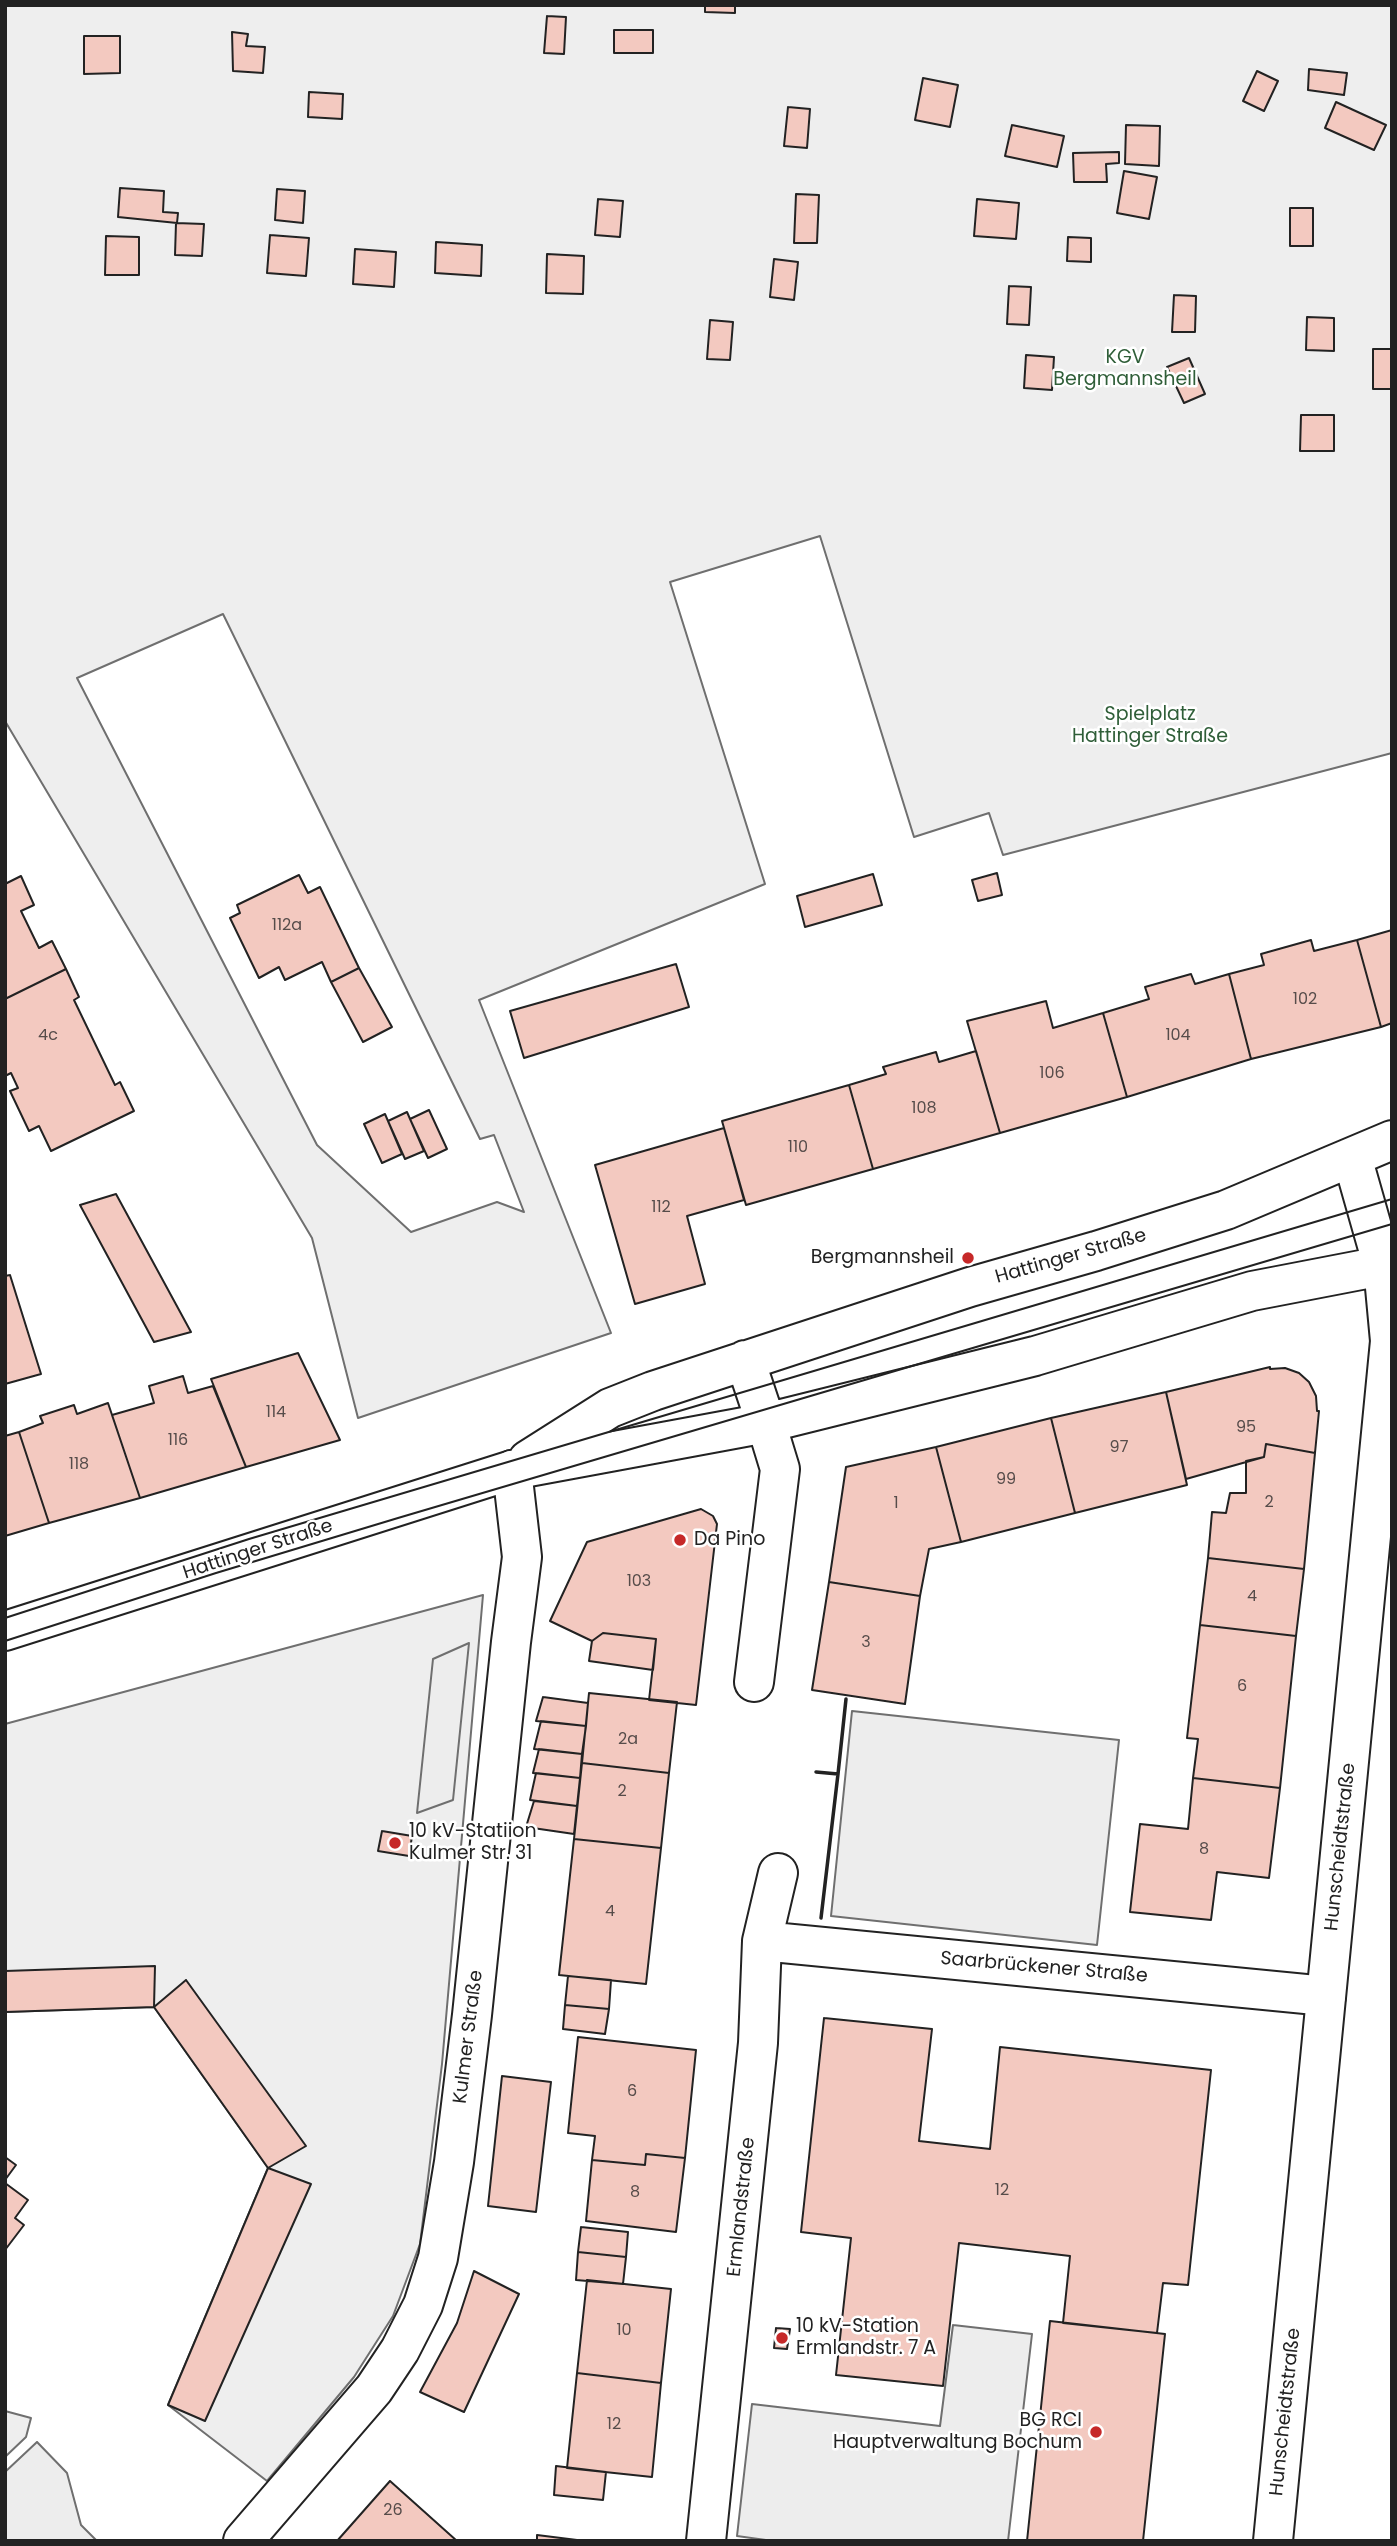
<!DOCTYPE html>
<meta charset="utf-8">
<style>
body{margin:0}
#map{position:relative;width:1397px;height:2546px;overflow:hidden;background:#fff;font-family:Poppins,sans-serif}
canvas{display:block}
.frame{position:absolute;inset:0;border:7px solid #222;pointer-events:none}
</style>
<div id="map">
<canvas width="1397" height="2546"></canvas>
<div class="frame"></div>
</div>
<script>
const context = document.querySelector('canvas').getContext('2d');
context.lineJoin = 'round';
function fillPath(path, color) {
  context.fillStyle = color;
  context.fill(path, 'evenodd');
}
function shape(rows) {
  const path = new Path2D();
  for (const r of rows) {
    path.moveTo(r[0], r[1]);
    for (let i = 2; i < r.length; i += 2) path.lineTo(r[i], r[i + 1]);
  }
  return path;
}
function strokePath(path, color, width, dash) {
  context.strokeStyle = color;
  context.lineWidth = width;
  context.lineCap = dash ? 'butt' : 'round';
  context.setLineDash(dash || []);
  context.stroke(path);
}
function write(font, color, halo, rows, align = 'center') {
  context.font = font + ' Poppins,sans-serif';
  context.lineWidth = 5;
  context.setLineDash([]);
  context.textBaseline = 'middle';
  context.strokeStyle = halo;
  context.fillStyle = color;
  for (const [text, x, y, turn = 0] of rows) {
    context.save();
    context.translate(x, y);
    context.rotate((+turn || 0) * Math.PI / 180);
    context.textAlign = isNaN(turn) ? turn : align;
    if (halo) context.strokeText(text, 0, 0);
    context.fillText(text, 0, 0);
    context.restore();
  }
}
const green = shape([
 [5,5,1392,5,1392,753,1003,855,989,813,914,837,820,536,670,582,765,884,479,1000,611,1333,358,1418,312,1238,5,721,5,5],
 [223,614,480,1139,494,1135,524,1212,497,1202,411,1232,317,1145,77,678,223,614],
 [483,1595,442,2064,420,2244,393,2316,354,2377,267,2481,168,2405,268,2168,154,2007,5,2012,5,1724,483,1595],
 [5,2411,31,2418,26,2437,5,2457,5,2411]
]);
fillPath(green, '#eee');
strokePath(green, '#6f6f6f', 2);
const parking = shape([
 [469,1643,453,1800,417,1813,433,1659,469,1643],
 [852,1711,1119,1740,1097,1945,831,1916,852,1711],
 [953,2325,1032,2334,1008,2541,773,2541,737,2536,752,2404,940,2426,953,2325],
 [37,2442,67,2473,81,2525,97,2541,5,2541,5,2472,37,2442]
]);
fillPath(parking, '#ededed');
strokePath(parking, '#6f6f6f', 2);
const building = shape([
 [705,5,735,5,735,13,705,12,705,5],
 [547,16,566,17,564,54,544,53,547,16],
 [614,30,653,30,653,53,614,53,614,30],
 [232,32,248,34,246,46,265,47,263,73,233,71,232,32],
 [84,36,120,36,120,73,84,74,84,36],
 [1309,69,1347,73,1344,95,1308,90,1309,69],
 [1257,71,1278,81,1264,111,1243,101,1257,71],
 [923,78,958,85,950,127,915,120,923,78],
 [309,92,343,94,342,119,308,117,309,92],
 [1336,102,1386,125,1374,150,1325,128,1336,102],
 [788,107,810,109,807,148,784,146,788,107],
 [1012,125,1064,136,1057,167,1005,156,1012,125],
 [1126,125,1160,126,1159,166,1125,164,1126,125],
 [1119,152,1119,163,1106,164,1107,182,1074,182,1073,153,1119,152],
 [1124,171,1157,177,1149,219,1117,213,1124,171],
 [120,188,164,191,163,212,178,213,177,223,118,217,120,188],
 [277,189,305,191,303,223,275,220,277,189],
 [796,194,819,195,817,243,794,243,796,194],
 [598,199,623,201,620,237,595,235,598,199],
 [977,199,1019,203,1016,239,974,236,977,199],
 [1290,208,1313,208,1313,246,1290,246,1290,208],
 [176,223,204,224,202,256,175,255,176,223],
 [270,235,309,238,306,276,267,273,270,235],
 [106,236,139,237,139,275,105,275,106,236],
 [1068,237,1091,238,1091,262,1067,261,1068,237],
 [436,242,482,245,481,276,435,273,436,242],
 [355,249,396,252,394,287,353,284,355,249],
 [547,254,584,256,583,294,546,293,547,254],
 [774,259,798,262,794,300,770,297,774,259],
 [1009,286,1031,287,1029,325,1007,324,1009,286],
 [1174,295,1196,296,1195,332,1172,332,1174,295],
 [1307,317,1334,318,1334,351,1306,350,1307,317],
 [710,320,733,322,730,360,707,359,710,320],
 [1373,349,1392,349,1392,389,1373,389,1373,349],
 [1026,355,1054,357,1052,390,1024,388,1026,355],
 [1189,358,1205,394,1184,403,1167,367,1189,358],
 [1301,415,1334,415,1334,451,1300,451,1301,415],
 [997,873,1002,895,978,901,972,880,997,873],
 [873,874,882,905,805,927,797,896,873,874],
 [299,875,308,893,320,887,359,968,331,982,322,962,285,980,279,967,259,978,230,918,240,913,237,905,299,875],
 [21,876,34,905,21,911,39,948,52,941,66,969,5,999,5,884,21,876],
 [1392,930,1392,1023,1381,1027,1357,940,1392,930],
 [1311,940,1314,951,1357,940,1381,1027,1251,1059,1229,974,1264,965,1261,954,1311,940],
 [676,964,689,1007,524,1058,510,1011,676,964],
 [359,968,392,1027,363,1042,331,982,359,968],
 [66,969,79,997,74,1000,115,1085,120,1082,134,1111,51,1151,39,1126,29,1131,10,1091,18,1088,11,1073,5,1076,5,999,66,969],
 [1191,974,1195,984,1229,974,1251,1059,1127,1097,1103,1013,1149,999,1145,987,1191,974],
 [1046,1001,1053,1028,1103,1013,1127,1097,1000,1133,967,1021,1046,1001],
 [976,1051,1000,1133,873,1169,849,1085,886,1074,883,1067,936,1052,939,1062,976,1051],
 [849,1085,873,1169,746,1205,722,1121,849,1085],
 [429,1110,447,1149,428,1158,410,1119,429,1110],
 [407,1112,424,1151,405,1159,388,1121,407,1112],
 [385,1114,402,1154,382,1163,364,1124,385,1114],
 [724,1128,744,1200,687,1216,705,1284,635,1304,595,1165,724,1128],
 [116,1194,191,1332,154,1342,80,1205,116,1194],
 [10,1275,41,1374,5,1384,5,1276,10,1275],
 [298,1353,340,1440,246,1467,211,1379,298,1353],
 [1270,1367,1270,1369,1285,1368,1299,1373,1309,1382,1316,1396,1317,1411,1319,1411,1315,1453,1266,1444,1264,1457,1186,1479,1166,1392,1270,1367],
 [183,1376,188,1393,213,1386,246,1467,140,1498,112,1415,154,1403,149,1386,183,1376],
 [1166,1392,1187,1485,1075,1513,1051,1418,1166,1392],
 [108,1403,140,1498,49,1523,19,1432,43,1423,40,1416,74,1405,77,1414,108,1403],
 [1051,1418,1075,1513,961,1542,936,1447,1051,1418],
 [19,1432,49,1523,5,1536,5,1436,19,1432],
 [1266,1444,1315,1453,1304,1569,1208,1558,1212,1512,1226,1513,1230,1493,1246,1493,1246,1461,1264,1457,1266,1444],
 [936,1447,961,1542,929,1549,920,1596,829,1582,846,1467,936,1447],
 [701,1509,713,1516,717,1524,696,1705,649,1700,656,1639,603,1633,592,1641,550,1621,587,1542,701,1509],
 [1208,1558,1304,1569,1296,1636,1200,1625,1208,1558],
 [829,1582,920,1596,905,1704,812,1690,829,1582],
 [1200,1625,1296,1636,1280,1788,1193,1778,1198,1739,1187,1738,1200,1625],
 [603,1633,656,1639,653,1670,589,1661,592,1641,603,1633],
 [589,1693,677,1702,669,1773,582,1763,589,1693],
 [543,1697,588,1703,586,1726,536,1721,543,1697],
 [541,1721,586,1726,582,1754,534,1749,541,1721],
 [539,1749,582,1754,580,1778,533,1773,539,1749],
 [582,1763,669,1773,661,1848,574,1839,582,1763],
 [536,1773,580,1778,577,1806,530,1800,536,1773],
 [1193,1778,1280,1788,1269,1878,1217,1872,1211,1920,1130,1912,1140,1824,1188,1829,1193,1778],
 [534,1801,577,1806,574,1834,526,1827,534,1801],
 [382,1831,412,1836,409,1856,378,1851,382,1831],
 [574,1839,661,1848,646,1984,559,1975,574,1839],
 [155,1966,154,2007,5,2012,5,1971,155,1966],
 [568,1976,611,1980,609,2009,565,2005,568,1976],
 [186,1980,306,2146,268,2168,154,2007,186,1980],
 [565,2005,609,2009,605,2034,563,2029,565,2005],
 [824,2018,932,2029,919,2141,990,2149,1000,2047,1211,2070,1188,2285,1163,2283,1157,2333,1063,2323,1070,2256,959,2243,943,2386,836,2375,851,2238,801,2232,824,2018],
 [578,2037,696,2050,685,2158,646,2154,645,2165,592,2160,595,2136,568,2133,578,2037],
 [502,2076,551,2082,536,2212,488,2206,502,2076],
 [646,2154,685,2158,676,2232,586,2221,592,2160,645,2165,646,2154],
 [5,2157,16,2165,5,2180,5,2157],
 [268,2168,311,2184,205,2421,168,2405,268,2168],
 [5,2183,28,2200,15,2218,24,2225,5,2250,5,2183],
 [581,2227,628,2232,626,2257,578,2252,581,2227],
 [578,2252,626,2257,623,2284,576,2280,578,2252],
 [474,2271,519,2294,464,2412,420,2392,457,2323,474,2271],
 [587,2280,671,2289,661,2383,577,2373,587,2280],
 [1050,2321,1165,2334,1143,2541,1027,2541,1050,2321],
 [776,2328,790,2329,787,2349,774,2348,776,2328],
 [577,2373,661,2383,652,2477,567,2468,577,2373],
 [556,2466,606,2472,603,2500,554,2495,556,2466],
 [390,2481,457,2541,337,2541,390,2481],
 [537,2535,585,2541,537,2541,537,2535]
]);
fillPath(building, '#f3c9c0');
strokePath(building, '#222', 2);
const street = shape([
 [754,1682,780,1469,766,1423],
 [762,1941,1326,1996],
 [243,2541,374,2389,400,2350,423,2305,438,2258,454,2162,472,2015,511,1642,522,1557,512,1470],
 [706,2541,758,2043,762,1941,778,1873]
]);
const secondary = shape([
 [745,1360,766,1423],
 [528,1460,610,1408,653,1391,970,1287,1096,1251,1226,1210,1392,1140],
 [5,1631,512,1470,766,1423,1035,1356,1252,1291,1392,1264],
 [1273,2541,1390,1341,1383,1266,1352,1157]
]);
strokePath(street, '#222', 42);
strokePath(secondary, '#222', 42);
strokePath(street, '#fff', 38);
strokePath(secondary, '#fff', 38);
strokePath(shape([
 [5,1618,249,1539,1392,1199],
 [5,1641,216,1573,398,1518,1392,1224]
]), '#222', 2);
strokePath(shape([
 [816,1772,838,1774,846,1699],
 [821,1918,838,1774]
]), '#222', 3.5);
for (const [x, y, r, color] of [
 [968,1258,7,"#c62828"],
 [680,1540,7,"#c62828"],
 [395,1843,7,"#c62828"],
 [782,2338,7,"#c62828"],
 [1096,2432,7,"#c62828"]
]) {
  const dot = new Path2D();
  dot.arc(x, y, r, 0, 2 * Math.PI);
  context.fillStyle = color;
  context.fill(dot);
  strokePath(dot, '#fff', 2.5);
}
write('16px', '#564c4a', null, [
 ["112a",287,926],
 ["102",1305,1000],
 ["4c",48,1036],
 ["104",1178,1036],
 ["106",1052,1074],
 ["108",924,1109],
 ["110",798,1148],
 ["112",661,1208],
 ["114",276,1413],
 ["95",1246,1428],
 ["116",178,1441],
 ["97",1119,1448],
 ["118",79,1465],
 ["99",1006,1480],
 ["2",1269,1503],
 ["1",896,1504],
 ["103",639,1582],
 ["4",1252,1597],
 ["3",866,1643],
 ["6",1242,1687],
 ["2a",628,1740],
 ["2",622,1792],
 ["8",1204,1850],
 ["4",610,1912],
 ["6",632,2092],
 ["12",1002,2191],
 ["8",635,2193],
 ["10",624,2331],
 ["12",614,2425],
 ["26",393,2511]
]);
write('19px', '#2f5e38', '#fff', [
 ["KGV",1125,358],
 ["Bergmannsheil",1125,380],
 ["Spielplatz",1150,715],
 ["Hattinger Straße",1150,737]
]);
write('19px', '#222', '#fff', [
 ["Hattinger Straße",1071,1257,-16],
 ["Hattinger Straße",258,1550,-18],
 ["Hunscheidtstraße",1341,1847,-84],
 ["Saarbrückener Straße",1044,1968,5],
 ["Kulmer Straße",469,2037,-83],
 ["Ermlandstraße",742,2207,-84],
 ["Hunscheidtstraße",1286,2412,-84]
]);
write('19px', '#222', '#fff', [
 ["Bergmannsheil",954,1258,"right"],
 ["Da Pino",694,1540],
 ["10 kV-Statiion",409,1832],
 ["Kulmer Str. 31",409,1854],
 ["10 kV-Station",796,2327],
 ["Ermlandstr. 7 A",796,2349],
 ["BG RCI",1082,2421,"right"],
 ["Hauptverwaltung Bochum",1082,2443,"right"]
], 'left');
</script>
